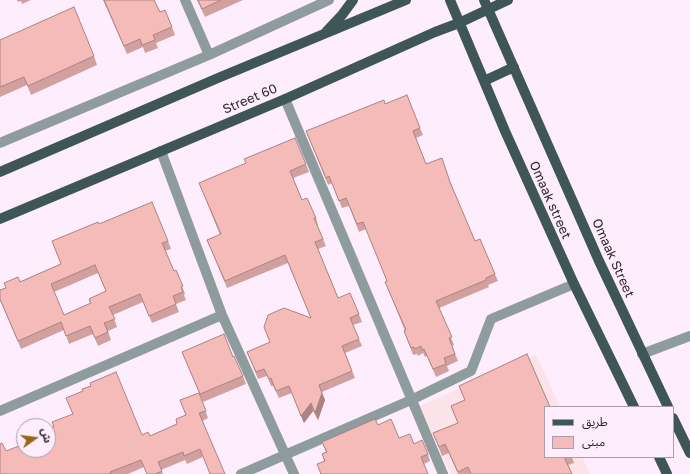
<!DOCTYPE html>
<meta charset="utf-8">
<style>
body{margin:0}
#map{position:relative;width:690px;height:474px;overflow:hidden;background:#feeefd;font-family:"Golos Text","Noto Sans Arabic",sans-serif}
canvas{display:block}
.legend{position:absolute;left:544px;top:406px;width:130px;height:52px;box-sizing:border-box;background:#feeefd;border:1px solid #ab9eaa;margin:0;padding:5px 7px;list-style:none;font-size:12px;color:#2e262d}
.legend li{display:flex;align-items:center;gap:8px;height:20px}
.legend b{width:20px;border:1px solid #ab9eaa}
.north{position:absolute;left:16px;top:418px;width:40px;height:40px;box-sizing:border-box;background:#feeefd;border:1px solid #ab9eaa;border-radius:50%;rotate:76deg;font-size:11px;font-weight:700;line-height:16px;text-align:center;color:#2e262d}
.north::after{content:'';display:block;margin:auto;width:14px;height:18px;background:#986719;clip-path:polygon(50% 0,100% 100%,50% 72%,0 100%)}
</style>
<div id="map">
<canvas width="690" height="474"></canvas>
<ul class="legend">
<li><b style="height:5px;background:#3f5658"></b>طريق</li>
<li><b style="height:11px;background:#f4bbb9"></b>مبنى</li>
</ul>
<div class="north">ش</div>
</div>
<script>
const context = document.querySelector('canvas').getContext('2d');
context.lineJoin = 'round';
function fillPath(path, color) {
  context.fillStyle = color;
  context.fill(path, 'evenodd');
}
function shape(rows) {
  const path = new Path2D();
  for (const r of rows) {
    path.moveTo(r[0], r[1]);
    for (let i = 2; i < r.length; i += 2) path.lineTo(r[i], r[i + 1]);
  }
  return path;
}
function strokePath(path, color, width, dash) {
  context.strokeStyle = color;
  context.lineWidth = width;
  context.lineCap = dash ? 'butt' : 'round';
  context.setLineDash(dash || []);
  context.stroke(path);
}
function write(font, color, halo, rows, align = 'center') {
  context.font = font + ' "Golos Text",sans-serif';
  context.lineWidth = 3.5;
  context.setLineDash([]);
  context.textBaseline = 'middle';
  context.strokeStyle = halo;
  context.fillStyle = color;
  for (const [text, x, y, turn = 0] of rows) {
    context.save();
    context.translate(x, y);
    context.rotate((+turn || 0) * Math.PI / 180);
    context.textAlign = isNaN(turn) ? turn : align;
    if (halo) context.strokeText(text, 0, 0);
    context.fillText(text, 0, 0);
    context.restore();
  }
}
fillPath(shape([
 [536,354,560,407,545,407,545,457,582,457,590,474,451,474,420,406]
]), '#fce2e9');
strokePath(shape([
 [185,0,209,55],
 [285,99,443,474],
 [0,143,209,55,329,0],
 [161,151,222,315,294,474],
 [642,354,690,336],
 [0,411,222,315],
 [241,474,411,400,471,371,491,319,574,284]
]), '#8f9c9e', 10);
strokePath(shape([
 [450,0,505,131,574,284,634,407],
 [484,0,599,261,668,407],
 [326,32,342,15,353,0],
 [484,81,514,67],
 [0,172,218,78,406,0],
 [0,219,285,99,435,32,459,23,508,0],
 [673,418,690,453],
 [659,457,667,474]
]), '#3f5658', 10);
fillPath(shape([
 [17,0,31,0,22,4,21,1,18,2],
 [103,0,154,0,160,12,172,27,175,35,156,43,158,48,145,53,143,47,127,54],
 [197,0,243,0,205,17],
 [0,40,94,56,97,65,31,95,27,85,0,97],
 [385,104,420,128,423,135,416,138,426,164,450,184,475,241,495,274,498,281,488,285,489,287,439,308,454,345,452,346,458,361,447,366,449,371,436,377,427,356,425,357,423,353,418,356,417,354,413,355,404,331,405,331,388,289,385,282,387,281,366,229,359,232,349,206,342,208,332,183,328,185,306,131],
 [306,164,309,172,293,178,302,200,316,218,318,225,317,225,326,246,318,249,338,298,359,314,362,322,353,325,362,346,345,353,355,378,322,392,325,400,318,420,313,411,304,423,292,393,279,398,273,386,271,386,267,376,258,379,247,352,270,342,264,327,311,318,288,263,227,288,207,240,220,235,199,183],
 [99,224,168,241,171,249,165,251,174,271,176,270,185,294,184,295,186,300,176,304,179,312,152,323,143,302,113,315,117,327,108,331,111,340,98,346,93,334,69,344,64,330,21,349,0,300,0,290,61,264,52,241],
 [98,273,106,291,89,299,90,303,64,315,54,292],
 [182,352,233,357,243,376,246,384,203,402],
 [459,386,545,457,572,457,574,463,568,465,572,474,458,474,449,453,442,456,433,433,458,423,451,406,465,400],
 [199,393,208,418,203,421,203,457,187,464,185,460,161,470,163,474,147,474,144,467,128,474,0,474,24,450,54,427,73,414,66,398,142,435,150,436,177,424,186,415,180,400],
 [378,425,399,438,414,444,428,454,430,461,424,464,324,461,322,454,326,452,322,442]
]), '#d2a19f');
fillPath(shape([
 [322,393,325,400,318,420,315,413],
 [311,403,313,411,304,423,301,416]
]), '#ab8382');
const building = shape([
 [104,0,154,0,160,12,165,10,172,27,153,35,155,40,142,45,140,39,124,46,104,0],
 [198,0,221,0,202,9,198,0],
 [74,7,94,56,28,86,24,77,0,87,0,40,74,7],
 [407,95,420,128,413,131,426,164,442,158,450,182,475,241,480,239,495,274,486,278,486,280,436,301,452,337,449,338,455,354,444,358,446,364,433,369,424,349,422,350,421,346,415,349,414,347,411,348,404,331,406,330,385,282,387,281,363,222,357,224,346,198,339,201,329,176,326,178,306,131,384,100,385,104,407,95],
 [295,138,306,164,290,171,302,200,307,198,316,218,314,218,323,239,315,242,338,298,350,293,359,314,350,318,359,339,342,346,352,371,319,385,322,393,315,413,311,403,301,416,289,386,276,391,271,378,269,379,264,369,256,372,247,352,270,342,264,327,268,315,284,308,311,318,285,255,225,281,207,240,221,234,199,183,246,163,244,159,295,138],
 [152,202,168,241,162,243,174,271,176,270,183,286,181,287,183,292,173,296,176,304,149,316,140,294,109,307,115,319,104,323,108,332,95,338,90,326,66,336,61,322,18,341,0,299,0,290,6,288,4,283,18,277,20,282,61,264,52,241,98,222,99,224,152,202],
 [95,265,106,291,89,299,91,303,64,315,51,284,95,265],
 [224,334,233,357,234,356,243,376,200,394,182,352,224,334],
 [527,354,550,407,545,407,545,457,564,457,572,474,471,474,468,467,458,472,445,444,439,447,433,433,458,423,451,406,465,400,459,386,527,354],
 [116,372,142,435,148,432,150,436,177,424,176,419,186,415,180,400,199,393,206,411,199,413,225,474,210,474,200,449,184,456,183,452,158,462,162,471,155,474,147,474,141,460,110,472,111,474,0,474,0,444,2,443,6,451,24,444,24,450,48,450,48,429,54,427,52,422,73,414,66,398,83,391,82,389,91,386,90,383,116,372],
 [375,419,378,425,391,419,399,438,410,434,414,444,422,440,428,454,421,457,428,474,321,474,317,464,325,461,322,454,327,452,322,442,375,419]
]);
fillPath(building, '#f4bbb9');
strokePath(building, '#ab8382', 1);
write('13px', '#2e262d', '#feeefd', [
 ["Street 60",250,99,-23],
 ["Omaak street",550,200,66],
 ["Omaak Street",613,258,66]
]);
</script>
